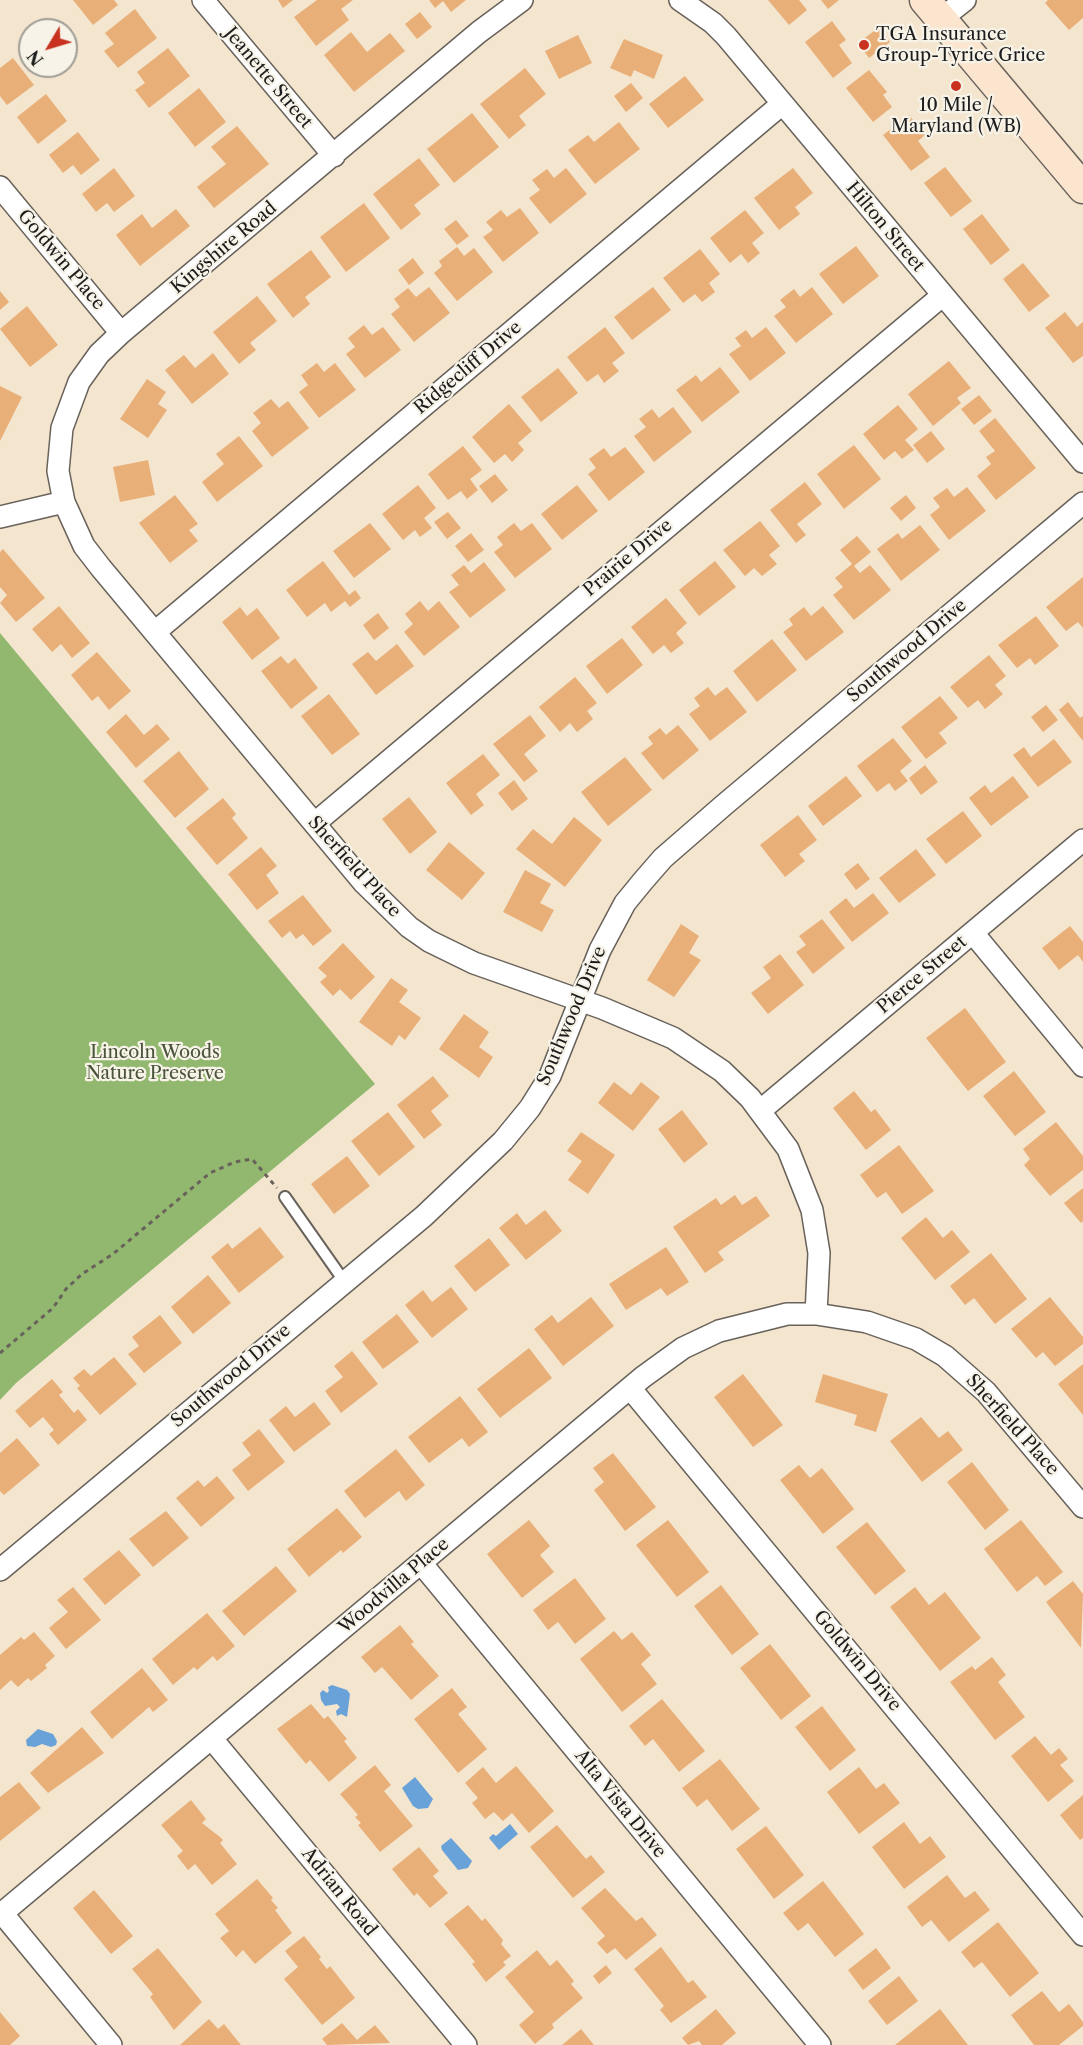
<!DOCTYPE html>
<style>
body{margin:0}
#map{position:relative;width:1083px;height:2045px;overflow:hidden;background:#f4e5cf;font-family:"Libre Caslon Text",serif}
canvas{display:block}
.north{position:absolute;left:18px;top:18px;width:60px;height:60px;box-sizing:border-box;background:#f7f3e8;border:2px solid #9f9d96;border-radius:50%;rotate:232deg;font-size:16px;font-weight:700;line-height:24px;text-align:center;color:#1c1c1c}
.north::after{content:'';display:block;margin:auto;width:21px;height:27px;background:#c8321e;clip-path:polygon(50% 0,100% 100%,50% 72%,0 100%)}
</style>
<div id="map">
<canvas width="1083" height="2045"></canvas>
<div class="north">N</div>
</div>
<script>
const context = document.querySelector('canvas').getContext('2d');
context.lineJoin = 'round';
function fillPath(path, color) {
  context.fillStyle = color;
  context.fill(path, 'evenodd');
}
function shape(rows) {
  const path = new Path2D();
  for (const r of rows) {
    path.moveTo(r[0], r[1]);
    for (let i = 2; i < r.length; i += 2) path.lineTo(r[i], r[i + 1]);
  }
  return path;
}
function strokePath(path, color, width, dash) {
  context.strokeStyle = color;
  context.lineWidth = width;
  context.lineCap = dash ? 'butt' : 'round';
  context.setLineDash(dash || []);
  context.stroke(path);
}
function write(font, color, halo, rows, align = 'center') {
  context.font = font + ' "Libre Caslon Text",serif';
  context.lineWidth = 4.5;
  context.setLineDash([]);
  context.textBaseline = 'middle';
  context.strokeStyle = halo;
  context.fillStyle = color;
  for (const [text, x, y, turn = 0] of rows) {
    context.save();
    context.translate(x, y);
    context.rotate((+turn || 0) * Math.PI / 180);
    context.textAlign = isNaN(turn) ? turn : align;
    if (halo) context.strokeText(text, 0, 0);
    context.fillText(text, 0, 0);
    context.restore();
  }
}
fillPath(shape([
 [0,633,375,1084,16,1383,0,1400]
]), '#91b86e');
fillPath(shape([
 [332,1685,347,1690,350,1694,347,1717,341,1714,337,1716,336,1711,340,1707,337,1704,325,1706,321,1700,320,1693,323,1690,327,1693,329,1691,328,1687],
 [38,1729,53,1734,57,1741,56,1745,51,1747,42,1744,35,1747,27,1746,26,1740],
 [415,1777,433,1799,428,1808,418,1809,413,1806,402,1788],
 [510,1824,518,1834,499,1850,489,1838,493,1834,496,1836],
 [451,1838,472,1861,468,1868,458,1870,442,1850,441,1846]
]), '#68a2d8');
fillPath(shape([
 [73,0,114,0,118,5,93,25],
 [278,0,293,0,283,8],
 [317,0,353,0,341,9,349,20,316,46,294,17],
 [429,0,466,0,451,12,443,1,435,8],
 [768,0,799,0,807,10,789,25],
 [821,0,839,0,828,9],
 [1048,0,1083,0,1083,18,1069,30,1045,3],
 [135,9,157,38,118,68,104,51,114,44,105,33],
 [420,12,432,27,417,39,405,24],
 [832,21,846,40,839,45,852,63,833,78,805,42],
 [878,28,890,42,869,58,858,43],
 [351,32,367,52,390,33,405,51,354,92,324,55],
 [578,35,592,63,559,79,545,51],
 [624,39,663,55,654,79,634,70,631,77,610,68],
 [168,48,190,76,149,108,135,90,145,83,137,72],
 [13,58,34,85,7,105,0,96,0,68],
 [525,68,546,94,519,116,526,125,509,139,480,104],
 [869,70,887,92,883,95,892,107,873,122,846,88],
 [685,76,704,100,668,128,649,104],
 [631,83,643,98,626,112,614,96],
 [199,88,226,122,195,147,168,113],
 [46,94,67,121,38,144,17,117],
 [472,113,499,147,454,183,427,149],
 [909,115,925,135,918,141,930,157,911,171,883,135],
 [619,122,640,149,595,184,568,150,588,135,594,142],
 [237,126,269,164,214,208,197,187,226,164,211,147],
 [78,132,100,160,81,175,73,165,63,173,49,155],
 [419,158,440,185,414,205,421,214,401,230,373,194],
 [945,167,972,201,951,217,924,183],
 [114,168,135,196,114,212,107,203,96,212,82,194],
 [566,168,587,194,550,224,529,198,540,190,532,180,547,169,554,178],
 [793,168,813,193,795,207,800,214,779,230,754,198],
 [364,203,390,238,346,272,320,237],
 [520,208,539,233,503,262,483,237,493,230,486,222,501,210,507,217],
 [176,209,190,226,140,266,116,235,142,214,152,228],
 [745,210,764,233,752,243,760,253,748,263,741,254,730,263,710,238],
 [982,214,1010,250,991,265,963,229],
 [456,220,469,236,457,245,444,229],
 [856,246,879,276,843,304,819,274],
 [457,247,464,256,474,248,493,272,457,301,434,273,442,266,439,261],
 [700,249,720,274,709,283,715,292,702,302,695,294,683,303,663,278],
 [311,250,331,277,305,297,310,304,293,318,267,284],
 [413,258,424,273,409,285,398,270],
 [1023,263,1050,296,1029,312,1003,279],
 [429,287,450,313,414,342,391,314,400,307,394,299,408,288,416,297],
 [653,287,671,310,632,340,614,317],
 [812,287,833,314,796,343,774,316,786,307,780,300,794,289,800,297],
 [0,291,9,302,0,310],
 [257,296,277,321,250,343,256,350,239,364,213,332],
 [27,306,58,345,30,367,0,329],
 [1065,312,1077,327,1083,322,1083,356,1073,363,1045,328],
 [364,325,372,335,383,327,401,350,365,378,346,354,355,347,348,338],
 [605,327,625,353,612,363,619,371,604,383,598,374,587,382,567,357],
 [766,327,786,353,750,381,729,354,741,346,735,338,746,330,752,338],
 [213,353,229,374,192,404,165,370,184,355,195,368],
 [949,361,971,388,957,398,961,403,933,426,908,394],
 [317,363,324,372,335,363,356,390,319,418,299,392,308,385,301,375],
 [720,367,740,392,702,422,676,390,696,375,701,382],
 [558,368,578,393,541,422,521,397],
 [147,379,166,392,158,404,167,410,148,438,120,419],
 [0,386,22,397,0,441],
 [979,395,992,411,974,425,961,409],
 [271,399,279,408,288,401,309,428,272,457,252,431,261,423,253,413],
 [509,404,532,431,518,443,524,450,512,462,505,454,494,463,472,437],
 [898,405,918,429,905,440,914,450,902,459,895,451,884,460,863,434],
 [673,407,692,432,654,462,634,436,646,427,639,419,652,409,659,418],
 [995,418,1036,468,996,500,977,476,991,464,986,457,995,451,979,431],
 [931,431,945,449,927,463,913,445],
 [239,436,263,466,217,502,202,482,224,464,216,454],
 [854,445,881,479,844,509,817,474],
 [463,446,482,470,470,479,478,490,467,499,461,491,448,500,428,474],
 [625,447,645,472,609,501,588,474,596,468,589,459,604,448,611,457],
 [148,460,155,495,120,502,113,467],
 [495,474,508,490,492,503,479,486],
 [805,482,822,504,797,524,806,535,796,543,770,510],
 [418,485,436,508,424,518,432,528,420,537,415,530,403,540,382,514],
 [577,485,598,511,562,540,541,514],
 [967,487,986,511,949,540,930,515,940,507,933,498,947,488,954,497],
 [175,495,198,524,189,530,198,541,170,563,139,523],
 [906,495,916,508,901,521,890,508],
 [448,512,461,528,447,539,434,522],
 [760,521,780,546,769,555,777,564,762,576,754,568,745,576,723,550],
 [370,523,391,549,354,578,333,551],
 [514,523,521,531,532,523,552,549,515,578,494,552,503,545,497,537],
 [920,525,940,550,901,581,877,549,898,533,902,539],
 [471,533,484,550,468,562,455,546],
 [857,536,871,552,854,566,860,573,870,565,891,590,854,620,833,595,843,587,835,578,852,564,840,550],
 [3,549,45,598,16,622,0,603,7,595,0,587,0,552],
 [323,561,349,595,355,590,361,598,350,607,345,601,331,612,325,603,307,617,286,590],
 [715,561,736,587,699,616,679,590],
 [484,562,506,590,470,618,449,592,459,585,451,575,464,565,471,573],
 [1083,577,1083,628,1078,622,1066,631,1046,607],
 [666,598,687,623,676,633,684,643,671,653,664,645,653,654,631,627],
 [420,601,428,611,439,601,460,627,424,656,404,632,413,624,405,614],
 [59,606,90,643,72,658,61,644,52,652,32,629],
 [823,606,844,632,806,661,783,632,793,625,789,619,804,607,811,616],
 [240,607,247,616,257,608,280,638,252,660,222,622],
 [378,613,389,628,374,640,363,625],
 [1036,616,1059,646,1035,665,1030,658,1017,668,998,645],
 [622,638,643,665,607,694,586,666],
 [772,639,797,670,757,702,733,671],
 [397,644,414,666,376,695,352,664,368,652,376,661],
 [97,652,131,691,109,710,98,696,92,701,71,675],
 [989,655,1006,676,995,685,1003,694,985,709,978,700,968,708,950,687],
 [281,656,288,664,295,658,318,688,291,709,261,671],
 [575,677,597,703,587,711,593,719,577,732,570,723,560,732,539,707],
 [708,687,715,696,727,687,747,712,710,741,689,714,700,706,694,698],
 [329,694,360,734,332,755,301,716],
 [940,696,958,718,939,733,947,743,926,759,901,727],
 [1068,702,1080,718,1083,716,1083,741,1059,710],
 [1046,705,1058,720,1043,732,1031,717],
 [126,714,144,735,157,724,170,739,136,768,106,732],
 [530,715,546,736,524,754,538,771,524,782,493,744],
 [678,725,699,750,663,780,641,753,653,744,648,737,660,728,666,735],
 [893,738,912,761,900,771,908,781,895,791,889,783,877,792,857,766],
 [1054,739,1072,762,1038,787,1013,755,1024,747,1031,757],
 [179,751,209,789,175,818,143,781],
 [483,754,500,775,476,794,484,805,471,815,446,783],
 [625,757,652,790,608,826,581,792],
 [925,765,938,782,921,795,909,778],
 [846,776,862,796,823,826,808,806],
 [1013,776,1029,797,991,826,969,798,985,785,991,793],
 [514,780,528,799,512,811,498,793],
 [409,797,437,832,410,854,382,819],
 [223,798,236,814,232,818,248,838,217,865,186,828],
 [963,811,982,836,946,864,926,839],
 [798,815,817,840,799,854,805,861,785,877,760,845],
 [574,817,602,840,565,887,516,849,533,829,552,844],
 [449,842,485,873,462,900,426,870],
 [261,847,277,866,266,875,279,893,257,910,228,874],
 [916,849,936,875,899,903,879,878],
 [858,863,870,879,856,890,844,874],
 [525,870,551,884,540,903,554,910,542,932,503,912],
 [873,893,889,913,852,942,829,912,846,898,854,908],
 [303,895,332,931,313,946,303,934,296,939,290,931,282,938,268,921],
 [822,919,845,948,813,974,796,952,806,945,799,936],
 [681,924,699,936,689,953,701,960,674,997,647,980],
 [1070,926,1083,942,1083,962,1078,955,1059,970,1042,948],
 [343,943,375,977,351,1000,340,989,333,996,320,982,327,976,318,968],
 [780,954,804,985,768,1014,751,993,771,978,763,967],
 [391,978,408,990,399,1002,421,1018,405,1040,399,1035,392,1046,359,1022],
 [965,1008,1006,1062,968,1091,926,1038],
 [464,1014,489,1032,479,1047,493,1057,479,1078,439,1049],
 [1014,1071,1046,1112,1015,1136,983,1096],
 [433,1076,449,1096,431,1111,442,1125,424,1139,397,1105],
 [614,1082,631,1095,641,1082,660,1097,633,1131,598,1103],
 [854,1091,871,1112,875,1109,891,1130,866,1150,833,1108],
 [682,1110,708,1144,684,1163,658,1129],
 [388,1112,415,1147,379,1176,351,1141],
 [1056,1122,1083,1156,1083,1170,1050,1196,1024,1165,1030,1159,1023,1149],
 [581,1132,615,1155,588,1194,568,1180,582,1161,567,1151],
 [899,1145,934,1191,902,1214,886,1192,877,1198,860,1175],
 [347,1156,370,1186,334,1214,311,1184],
 [1083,1188,1083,1221,1081,1223,1064,1203],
 [735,1195,742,1205,756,1196,770,1216,718,1252,724,1260,705,1273,673,1227,716,1198,721,1205],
 [545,1210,562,1231,526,1260,499,1228,517,1213,526,1225],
 [926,1217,943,1238,952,1230,970,1252,935,1280,901,1238],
 [260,1227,284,1257,239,1293,211,1257,228,1243,232,1249],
 [489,1238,510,1265,475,1292,454,1266],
 [666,1247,689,1282,667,1296,661,1288,626,1310,609,1284],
 [991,1253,1027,1299,995,1324,974,1298,965,1305,950,1286],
 [208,1275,231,1303,193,1334,171,1307],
 [451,1287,468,1309,432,1338,405,1305,423,1290,432,1302],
 [591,1297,614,1326,563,1366,534,1329,552,1315,558,1323],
 [1050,1297,1083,1337,1083,1344,1055,1366,1043,1352,1036,1358,1011,1329],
 [397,1314,419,1342,383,1369,362,1342],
 [160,1315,182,1343,144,1373,128,1354,139,1346,132,1337],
 [529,1348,552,1378,500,1418,477,1389],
 [352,1351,378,1384,341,1413,325,1391,343,1377,334,1366],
 [114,1357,137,1384,100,1415,77,1388,80,1386,73,1378,84,1369,91,1376],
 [1083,1364,1083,1415,1058,1384],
 [743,1374,783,1425,753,1447,714,1397],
 [823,1374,888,1394,876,1432,854,1425,857,1415,815,1402],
 [52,1379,63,1392,59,1395,74,1413,78,1409,87,1420,58,1445,49,1434,54,1430,43,1417,30,1428,15,1411],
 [460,1396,488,1432,469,1447,462,1438,429,1463,408,1437],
 [314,1402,331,1424,294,1452,269,1420,286,1406,295,1417],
 [921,1417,939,1438,948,1431,963,1450,922,1482,890,1441],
 [259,1429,285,1462,248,1491,232,1470,251,1455,242,1443],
 [17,1438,40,1465,4,1495,0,1491,0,1453],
 [396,1449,425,1485,406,1501,399,1491,365,1518,344,1491],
 [613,1453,656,1507,625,1531,594,1490,604,1482,593,1468],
 [972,1462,1009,1510,985,1530,947,1482],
 [799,1465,810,1478,822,1468,854,1509,823,1534,780,1480],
 [217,1476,235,1498,201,1527,176,1498,198,1480,204,1487],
 [337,1508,362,1537,343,1553,341,1550,309,1577,287,1549],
 [166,1511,189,1538,153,1567,129,1539],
 [529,1520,550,1546,540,1555,554,1572,522,1598,487,1554],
 [668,1520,709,1572,677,1597,636,1545],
 [1021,1520,1063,1572,1045,1586,1037,1576,1017,1592,984,1549],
 [867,1522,906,1571,875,1595,836,1547],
 [119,1550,141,1575,105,1605,83,1579],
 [276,1566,297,1591,244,1636,222,1611],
 [575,1578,606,1619,575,1644,558,1622,548,1630,533,1610],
 [1073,1581,1083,1594,1081,1648,1046,1602],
 [721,1585,759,1634,732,1655,694,1606],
 [73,1587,101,1620,66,1649,49,1628,68,1612,57,1600],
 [915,1587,929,1605,945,1592,981,1638,940,1671,890,1607],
 [207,1613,235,1646,217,1661,213,1656,197,1670,194,1667,173,1685,152,1659],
 [400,1625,414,1642,411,1644,439,1676,411,1700,382,1667,375,1673,361,1657],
 [614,1631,622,1640,632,1632,651,1655,641,1664,657,1684,622,1712,580,1659],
 [34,1632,55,1656,45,1665,47,1668,31,1681,28,1678,18,1687,11,1680,0,1690,0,1655,21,1637,24,1640],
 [770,1644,811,1696,781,1720,740,1668],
 [992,1657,1006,1675,998,1682,1025,1717,995,1740,950,1682,972,1666,975,1670],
 [142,1668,168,1700,153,1712,149,1707,112,1739,90,1712],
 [452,1688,467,1707,458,1714,487,1749,458,1773,414,1719],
 [662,1699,705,1751,679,1772,653,1739,645,1746,629,1726],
 [311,1704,324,1719,328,1716,347,1739,344,1741,357,1758,329,1782,310,1760,306,1764,277,1729],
 [822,1706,856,1750,830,1771,795,1727],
 [82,1727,104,1753,48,1793,30,1773],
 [1035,1736,1051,1755,1059,1748,1068,1759,1060,1765,1074,1781,1048,1802,1011,1756],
 [720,1759,760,1809,732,1831,707,1799,697,1807,682,1788],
 [375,1765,391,1785,384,1791,413,1826,380,1852,358,1825,361,1823,355,1817,358,1815,340,1794],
 [516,1766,554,1811,529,1833,512,1813,503,1821,494,1812,485,1819,472,1803,478,1798,465,1783,483,1767,496,1783],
 [859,1767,876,1789,884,1783,900,1803,859,1834,827,1792],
 [19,1782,41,1808,0,1841,0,1797],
 [1083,1795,1083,1838,1080,1840,1060,1815],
 [191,1800,206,1819,202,1823,220,1837,223,1840,220,1843,237,1864,212,1885,195,1864,188,1870,177,1856,183,1851,161,1825],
 [904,1822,920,1844,930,1836,946,1857,904,1889,872,1847],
 [557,1825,586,1859,591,1855,605,1872,573,1898,530,1847],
 [766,1826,804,1875,774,1899,736,1849],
 [419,1847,439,1871,433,1876,448,1893,430,1908,417,1893,414,1896,392,1869],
 [947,1875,965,1898,975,1891,990,1910,949,1942,931,1920,922,1927,907,1907],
 [257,1879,273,1898,271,1900,278,1908,275,1910,292,1933,255,1964,243,1950,236,1957,220,1938,229,1931,215,1914],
 [823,1881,864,1934,835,1957,808,1923,798,1931,783,1913],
 [605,1888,636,1921,642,1917,657,1935,626,1960,615,1948,607,1954,597,1943,605,1936,581,1908],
 [94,1890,133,1936,111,1954,73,1908],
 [468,1905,482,1921,485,1918,503,1940,501,1944,511,1956,503,1962,506,1965,486,1982,472,1964,475,1962,444,1924],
 [998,1922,1039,1973,1010,1997,982,1962,974,1968,961,1952],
 [304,1936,321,1957,319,1959,327,1969,330,1966,355,1998,322,2025,284,1979,298,1967,285,1951],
 [661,1947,688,1983,693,1980,707,1997,671,2023,660,2010,664,2006,634,1969],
 [158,1948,202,2002,174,2030,150,1997,153,1994,132,1969],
 [876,1948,891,1968,863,1990,848,1970],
 [537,1950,550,1966,557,1960,574,1981,571,1984,583,1998,552,2024,554,2028,535,2044,519,2025,534,2012,505,1977],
 [606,1965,612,1973,599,1984,593,1976],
 [899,1976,918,2001,887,2025,868,2001],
 [1042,1991,1059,2012,1069,2004,1083,2022,1083,2026,1059,2045,1034,2045,1011,2015],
 [716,2009,736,2033,722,2045,702,2045,699,2041,688,2045,682,2038],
 [940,2009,968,2045,895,2045],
 [0,2012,20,2036,10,2045,0,2045],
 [209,2019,218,2029,224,2024,241,2045,180,2045],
 [342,2023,357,2040,375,2025,390,2043,327,2045,322,2039],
 [581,2029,594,2045,562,2045]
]), '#e9af78');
const service = shape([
 [285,1197,344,1281]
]);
const minor = shape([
 [203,0,334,156],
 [522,0,479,32,121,333,99,354,79,382,62,428,58,471,64,502,84,546,101,568,364,883,409,927,429,941,474,963,602,1008,673,1038,722,1071,750,1098,788,1149,812,1210,819,1253,816,1314],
 [680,0,713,23,726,36,1083,462],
 [941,19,965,0],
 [0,187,121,333],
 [0,517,64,502],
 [155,632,782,104],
 [315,823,943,295],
 [973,933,1083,1066],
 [761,1110,1083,840],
 [630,1388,1083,1935],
 [421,1563,820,2045],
 [0,1570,424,1216,503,1141,530,1108,550,1076,600,950,625,903,643,881,663,858,724,805,1083,503],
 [212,1739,466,2045],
 [2,1913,111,2045],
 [0,1915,643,1377,683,1348,719,1331,787,1314,816,1314,867,1322,916,1339,945,1356,986,1392,1083,1507]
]);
const secondary = shape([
 [925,0,1083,188]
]);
strokePath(service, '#68625b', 14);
strokePath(minor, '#68625b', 24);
strokePath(secondary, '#68625b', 33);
strokePath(shape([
 [0,1353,53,1308,66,1289,82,1274,113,1254,210,1173,235,1162,252,1159,277,1188]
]), '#68625b', 3, [4.5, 4.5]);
strokePath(service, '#fff', 10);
strokePath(minor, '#fff', 21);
strokePath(secondary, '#fbe5cf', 30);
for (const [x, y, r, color] of [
 [864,45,6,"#c8321e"],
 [956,86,6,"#c8321e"]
]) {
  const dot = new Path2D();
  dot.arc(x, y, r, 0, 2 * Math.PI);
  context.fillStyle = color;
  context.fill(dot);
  strokePath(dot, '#f7f3e8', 2);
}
write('18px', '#1c1c1c', '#f7f3e8', [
 ["TGA Insurance",876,35],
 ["Group-Tyrice Grice",876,56],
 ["10 Mile /",956,106,"center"],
 ["Maryland (WB)",956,127,"center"]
], 'left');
write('18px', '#1c1c1c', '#f7f3e8', [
 ["Jeanette Street",268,78,50],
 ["Hilton Street",885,227,50],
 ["Kingshire Road",224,248,-40],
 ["Goldwin Place",61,260,50],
 ["Ridgecliff Drive",468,368,-40],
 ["Prairie Drive",628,558,-40],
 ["Southwood Drive",907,651,-40],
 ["Sherfield Place",354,867,48],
 ["Pierce Street",922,975,-40],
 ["Southwood Drive",572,1016,-67],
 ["Southwood Drive",231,1376,-40],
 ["Sherfield Place",1012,1425,48],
 ["Woodvilla Place",394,1586,-40],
 ["Goldwin Drive",857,1661,50],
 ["Alta Vista Drive",620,1804,51],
 ["Adrian Road",339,1892,51]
]);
write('18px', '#4a543a', '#f7f3e8', [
 ["Lincoln Woods",155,1053],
 ["Nature Preserve",155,1074]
]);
</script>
